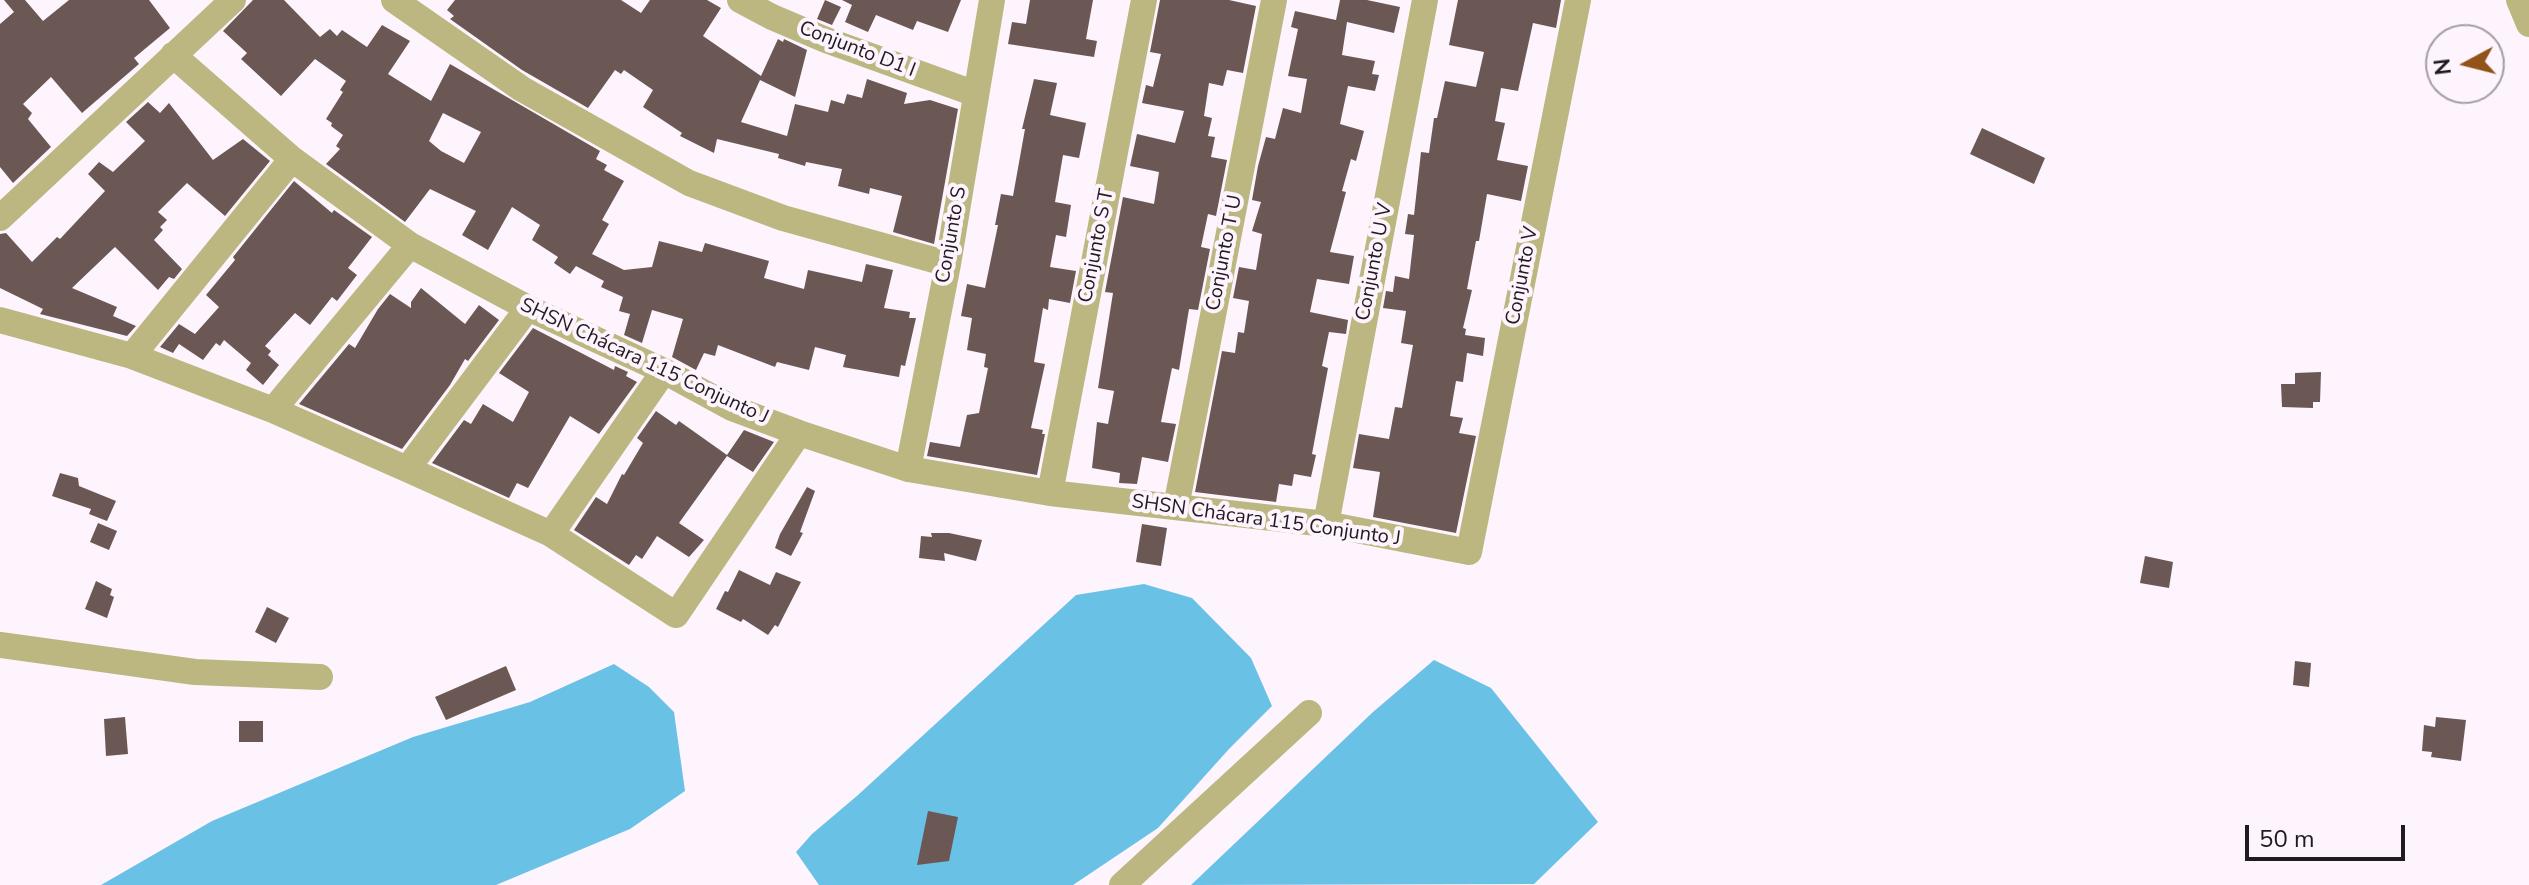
<!DOCTYPE html>
<meta charset="utf-8">
<style>
body{margin:0}
#map{position:relative;width:2529px;height:885px;overflow:hidden;background:#fdf4fd;font-family:"Nunito Sans",sans-serif}
canvas{display:block}
.north{position:absolute;left:2425px;top:24px;width:80px;height:80px;box-sizing:border-box;background:#fdf4fd;border:2px solid #a59da5;border-radius:50%;rotate:263deg;font-size:22px;font-weight:700;line-height:32px;text-align:center;color:#211b21}
.north::after{content:'';display:block;margin:auto;width:28px;height:36px;background:#92531a;clip-path:polygon(50% 0,100% 100%,50% 72%,0 100%)}
.scale{position:absolute;left:2245px;top:825px;width:160px;height:36px;box-sizing:border-box;border:4px solid #211b21;border-top:0;padding-left:10px;font-size:24px;line-height:28px;white-space:nowrap;color:#211b21;-webkit-text-stroke:6px #fdf4fd;paint-order:stroke}
</style>
<div id="map">
<canvas width="2529" height="885"></canvas>
<div class="north">N</div>
<div class="scale">50 m</div>
</div>
<script>
const context = document.querySelector('canvas').getContext('2d');
context.lineJoin = 'round';
function fillPath(path, color) {
  context.fillStyle = color;
  context.fill(path, 'evenodd');
}
function shape(rows) {
  const path = new Path2D();
  for (const r of rows) {
    path.moveTo(r[0], r[1]);
    for (let i = 2; i < r.length; i += 2) path.lineTo(r[i], r[i + 1]);
  }
  return path;
}
function strokePath(path, color, width, dash) {
  context.strokeStyle = color;
  context.lineWidth = width;
  context.lineCap = dash ? 'butt' : 'round';
  context.setLineDash(dash || []);
  context.stroke(path);
}
function write(font, color, halo, rows, align = 'center') {
  context.font = font + ' "Nunito Sans",sans-serif';
  context.lineWidth = 8;
  context.setLineDash([]);
  context.textBaseline = 'middle';
  context.strokeStyle = halo;
  context.fillStyle = color;
  for (const [text, x, y, turn = 0] of rows) {
    context.save();
    context.translate(x, y);
    context.rotate((+turn || 0) * Math.PI / 180);
    context.textAlign = isNaN(turn) ? turn : align;
    if (halo) context.strokeText(text, 0, 0);
    context.fillText(text, 0, 0);
    context.restore();
  }
}
fillPath(shape([
 [1144,584,1192,598,1251,658,1272,706,1229,749,1158,828,1073,885,819,885,796,852,812,834,858,795,1076,595],
 [1434,660,1491,688,1598,822,1534,884,1191,885,1373,712],
 [614,664,649,687,674,712,685,791,630,829,496,885,101,885,212,821,413,737,530,702]
]), '#69c2e6');
fillPath(shape([
 [4,0,25,0,43,21,69,0,149,0,170,28,134,58,139,64,82,113,51,77,23,104,32,113,28,119,51,147,13,183,0,167,0,24,14,12],
 [253,0,284,0,320,37,330,29,337,36,342,30,367,47,382,25,410,41,388,74,431,101,450,64,600,151,596,159,607,165,604,170,624,181,602,220,609,224,592,254,624,270,652,267,659,241,702,252,705,243,769,261,764,278,804,289,808,270,862,282,866,264,893,270,884,308,910,312,909,318,916,318,905,366,901,365,899,377,843,367,846,355,815,347,809,370,777,362,775,367,718,345,715,356,704,353,696,370,672,357,683,319,652,310,642,343,624,335,630,314,619,311,623,297,601,287,604,281,576,266,570,274,554,263,558,257,532,240,540,225,512,207,488,250,462,235,476,211,430,189,405,222,326,164,340,149,336,146,343,135,331,126,332,123,326,119,343,92,340,90,346,81,315,59,281,96,241,59,247,53,223,31],
 [443,113,481,132,464,163,441,151,429,141],
 [455,0,621,0,641,13,650,0,707,0,721,8,703,36,761,76,778,39,783,42,784,39,807,50,795,97,760,80,741,122,787,136,795,104,828,112,831,100,844,104,847,94,862,98,867,79,907,93,904,104,930,100,958,109,934,244,893,232,902,196,870,188,869,194,838,186,842,169,806,162,805,166,778,158,779,154,717,139,714,153,680,136,682,133,643,107,653,90,624,70,621,74,615,70,588,108,522,70,450,19,454,16,447,10],
 [825,0,841,7,832,25,817,19],
 [842,0,961,0,948,32,917,21,913,30,876,15,868,32,845,22,852,5],
 [1030,0,1093,0,1086,39,1097,41,1094,57,1008,44,1012,22,1026,24],
 [1160,0,1229,0,1256,6,1243,73,1227,70,1223,86,1209,83,1204,116,1212,118,1208,136,1215,137,1211,157,1227,160,1216,216,1208,214,1201,247,1210,249,1198,310,1189,309,1179,370,1172,368,1161,422,1176,424,1168,462,1142,457,1137,484,1119,483,1120,473,1092,468,1097,422,1108,424,1114,391,1098,388,1113,293,1105,292,1123,197,1154,204,1159,172,1130,166,1137,134,1175,143,1184,111,1142,103,1146,85,1153,87,1161,54,1150,52],
 [1340,0,1367,0,1400,7,1394,33,1347,22,1342,55,1375,61,1372,74,1379,75,1375,91,1348,86,1340,124,1364,131,1356,161,1351,159,1342,191,1346,192,1330,252,1354,256,1349,284,1317,279,1310,312,1348,320,1346,334,1329,332,1322,366,1328,368,1312,454,1316,455,1311,477,1294,474,1292,486,1279,484,1276,502,1195,492,1222,351,1235,353,1238,332,1244,333,1249,301,1233,298,1239,267,1256,270,1262,234,1252,231,1261,202,1252,200,1258,166,1266,137,1275,139,1283,108,1301,113,1307,79,1288,76,1298,29,1291,27,1295,11,1336,20],
 [1458,0,1561,0,1556,28,1533,23,1518,91,1501,88,1495,121,1505,123,1497,160,1528,166,1521,201,1487,194,1479,241,1476,241,1467,289,1472,290,1463,328,1466,329,1465,335,1485,338,1483,356,1467,353,1463,382,1456,381,1450,416,1463,418,1459,433,1476,436,1456,533,1373,517,1380,472,1353,468,1359,434,1389,439,1395,407,1402,408,1413,345,1401,343,1406,311,1383,308,1386,291,1393,292,1395,276,1409,279,1414,235,1405,234,1408,214,1414,215,1421,152,1429,153,1434,118,1437,118,1445,81,1476,87,1484,52,1449,45],
 [1034,79,1057,83,1050,115,1086,123,1079,158,1063,155,1055,202,1071,205,1066,237,1056,235,1050,267,1076,271,1070,303,1049,299,1048,310,1043,308,1034,362,1045,364,1031,428,1043,430,1042,434,1045,434,1037,475,927,456,930,442,960,447,967,415,979,413,988,368,984,367,986,354,967,350,972,318,961,316,967,284,985,288,998,225,995,225,1001,194,1013,196,1025,129,1022,129],
 [148,102,160,113,169,103,213,160,243,139,270,161,225,216,187,183,158,212,167,220,160,227,163,230,154,240,182,269,174,279,169,277,158,290,115,247,72,288,117,307,113,316,136,326,127,336,40,314,43,309,0,288,0,234,6,233,32,262,57,237,60,239,105,191,88,174,99,162,113,172,145,141,126,122],
 [1982,128,2045,158,2034,184,1970,154],
 [294,181,332,213,334,210,372,237,348,268,357,275,337,301,332,297,310,325,295,313,265,346,271,351,268,355,279,365,263,385,246,370,251,363,224,340,220,346,216,343,203,360,179,344,173,353,160,347,179,324,195,334,219,307,206,295,235,260,233,257],
 [421,288,465,324,479,305,499,320,468,361,465,359,450,385,402,449,299,404,349,344,355,348,378,309,390,294,411,308,411,302],
 [533,328,614,370,615,366,628,372,626,376,637,382,599,434,570,416,528,488,517,483,509,498,432,463,464,420,471,424,483,404,513,422,529,392,499,373],
 [2321,372,2320,402,2313,402,2313,408,2282,407,2281,384,2295,384,2295,373],
 [656,411,676,425,679,421,727,455,744,430,774,442,753,472,727,456,679,523,704,540,689,557,657,536,642,559,636,555,629,565,574,530,596,497,607,504,622,474,624,475,643,443,637,438],
 [60,473,78,478,79,486,116,501,107,521,89,514,91,509,52,496],
 [807,487,815,491,800,532,803,533,791,556,775,548,780,534],
 [98,523,117,531,109,550,90,542],
 [1142,524,1167,528,1161,566,1136,562],
 [931,533,949,533,982,540,976,561,944,553,945,561,919,558,921,536,932,537],
 [2145,556,2173,562,2169,588,2140,583],
 [739,570,770,585,776,572,801,582,778,627,775,625,768,635,743,619,741,622,716,609,725,591,728,592],
 [96,581,112,589,110,595,114,597,107,618,85,609],
 [267,607,289,618,276,643,255,632],
 [2295,661,2311,663,2309,687,2293,685],
 [506,666,516,690,446,720,435,697],
 [125,717,128,754,106,756,104,719],
 [2436,717,2466,720,2461,761,2431,757,2432,752,2422,751,2424,725,2435,727],
 [239,721,263,721,263,742,239,742],
 [928,811,958,817,949,861,917,865]
]), '#6b5854');
strokePath(shape([
 [394,0,522,89,689,183,783,218,948,264],
 [740,0,772,17,826,40,976,94],
 [2519,0,2529,24],
 [173,55,292,159,410,245,528,308,664,371,732,408,799,433,908,469,1050,493,1326,524,1469,552,1578,0],
 [0,218,233,0],
 [0,320,132,356,273,410,407,469,551,534,676,615,799,433],
 [132,356,292,159],
 [273,410,410,245],
 [407,469,528,308],
 [908,469,948,264,992,0],
 [1050,493,1144,0],
 [1176,507,1274,0],
 [1326,524,1425,0],
 [551,534,664,371],
 [0,645,195,672,320,677],
 [1122,885,1309,713]
]), '#bcb781', 26);
write('20px', '#211b21', '#fdf4fd', [
 ["Conjunto D1 I",857,50,21],
 ["Conjunto S",952,235,-80],
 ["Conjunto S T",1097,246,-79],
 ["Conjunto T U",1225,253,-79],
 ["Conjunto U V",1375,262,-79],
 ["Conjunto V",1523,276,-79],
 ["SHSN Chácara 115 Conjunto J",644,362,25],
 ["SHSN Chácara 115 Conjunto J",1266,521,8]
]);
</script>
